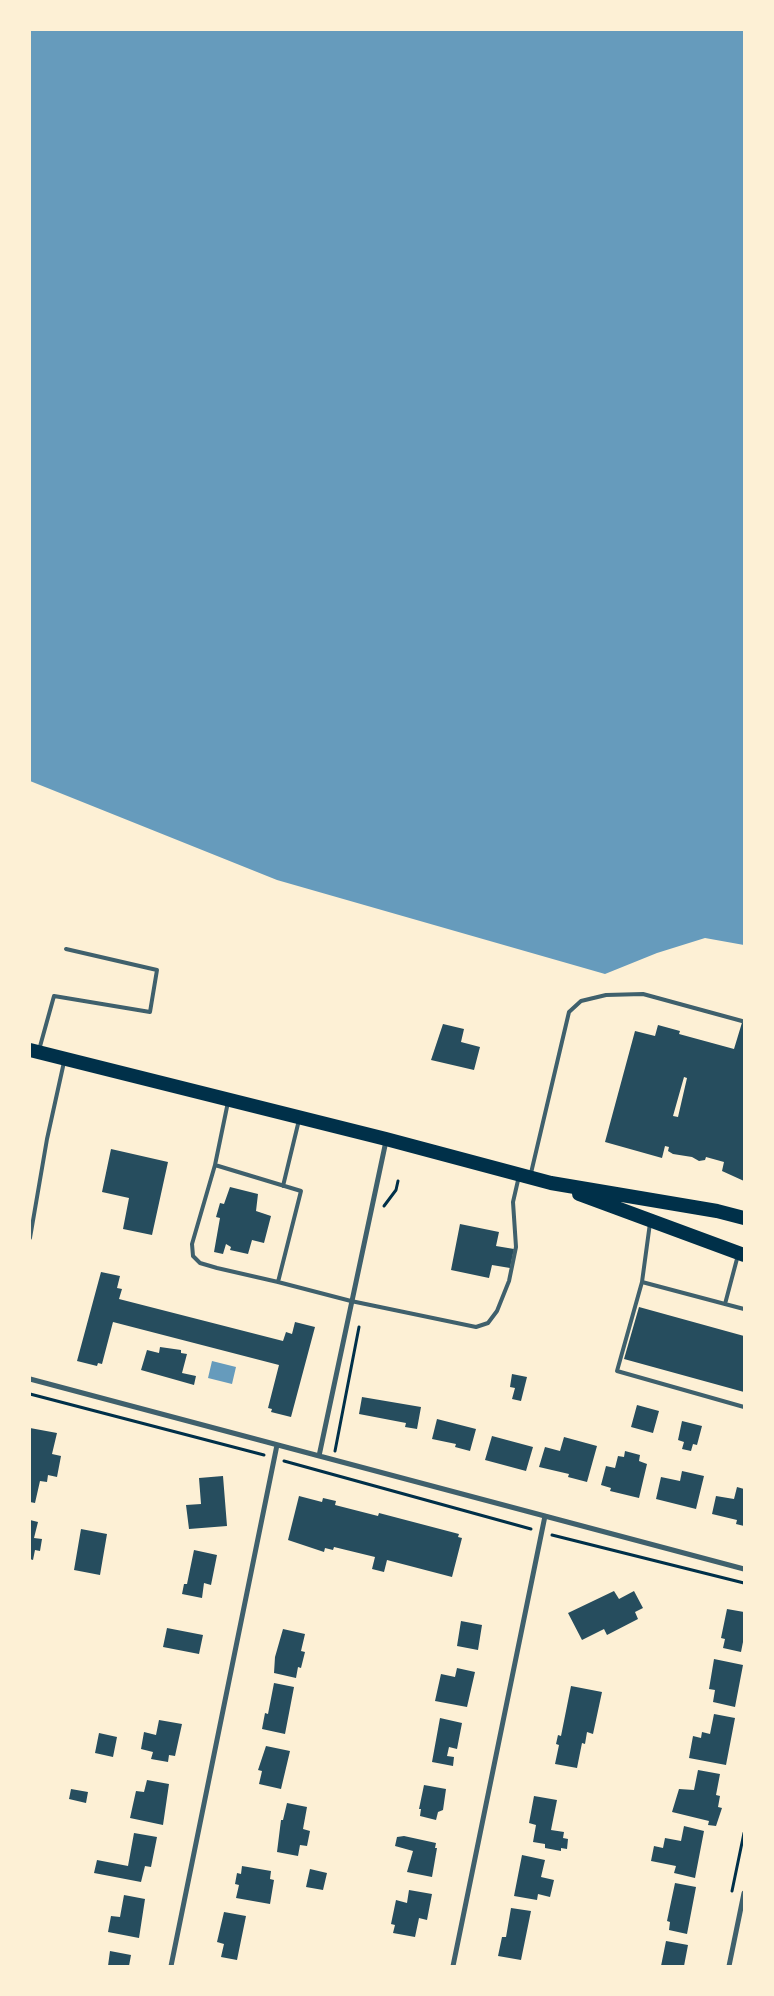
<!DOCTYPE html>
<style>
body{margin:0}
#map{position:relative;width:774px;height:1996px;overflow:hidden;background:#fdf0d5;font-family:"PT Sans",sans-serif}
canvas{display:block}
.frame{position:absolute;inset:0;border:31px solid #fdf0d5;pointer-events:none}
</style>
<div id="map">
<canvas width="774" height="1996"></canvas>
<div class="frame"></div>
</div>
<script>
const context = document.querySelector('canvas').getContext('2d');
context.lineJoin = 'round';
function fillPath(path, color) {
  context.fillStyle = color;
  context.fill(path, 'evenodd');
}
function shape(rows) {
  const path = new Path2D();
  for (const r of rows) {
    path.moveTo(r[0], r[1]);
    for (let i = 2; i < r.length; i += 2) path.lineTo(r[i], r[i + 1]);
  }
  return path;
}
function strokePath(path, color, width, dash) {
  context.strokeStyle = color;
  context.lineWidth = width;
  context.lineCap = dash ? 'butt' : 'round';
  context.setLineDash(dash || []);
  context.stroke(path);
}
fillPath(shape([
 [30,30,744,30,744,945,705,938,657,953,605,974,277,880,30,781],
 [212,1361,236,1367,232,1384,208,1378]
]), '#669bbc');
fillPath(shape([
 [744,1016,744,1181,722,1171,724,1162,706,1157,705,1160,699,1161,692,1157,673,1154,668,1151,669,1147,665,1146,662,1158,605,1142,635,1031,655,1036,658,1025,680,1031,679,1034,734,1049],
 [684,1077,687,1078,678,1117,673,1116],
 [443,1024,464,1029,461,1042,480,1047,474,1070,431,1060],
 [111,1149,168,1162,152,1235,123,1229,129,1198,102,1192],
 [230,1187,258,1194,256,1211,271,1216,264,1243,252,1240,248,1254,230,1250,231,1247,226,1244,223,1254,214,1252,220,1218,216,1217,220,1203,224,1204],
 [460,1224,499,1232,496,1246,514,1249,510,1268,492,1265,489,1278,451,1270],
 [101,1272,120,1276,117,1288,122,1289,119,1299,283,1341,286,1332,292,1334,295,1322,315,1327,291,1417,271,1412,272,1409,268,1408,279,1365,113,1322,102,1364,98,1363,97,1366,77,1361],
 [639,1307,744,1336,744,1392,624,1359],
 [160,1347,181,1350,181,1353,187,1354,182,1373,196,1376,194,1385,141,1370,147,1350,159,1353],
 [512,1374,527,1377,521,1401,512,1399,515,1388,510,1387],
 [362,1397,421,1407,417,1429,405,1427,406,1423,359,1414],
 [637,1405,659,1411,653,1433,631,1427],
 [437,1419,476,1429,470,1451,455,1447,456,1444,432,1439],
 [682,1421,702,1426,697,1445,693,1444,691,1451,682,1449,684,1442,678,1440],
 [30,1428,57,1433,52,1454,61,1456,57,1477,48,1475,47,1482,40,1481,35,1503,30,1502],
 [492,1436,533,1447,526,1471,485,1460],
 [564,1437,597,1446,587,1482,568,1477,569,1474,539,1467,545,1447,560,1451],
 [625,1451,640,1455,639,1461,647,1464,639,1498,610,1491,611,1488,601,1485,606,1466,615,1468,618,1456,624,1457],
 [682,1471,704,1476,696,1509,656,1499,661,1477,680,1481],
 [223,1476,227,1526,189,1529,186,1505,201,1504,199,1478],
 [737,1487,744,1489,744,1526,736,1524,737,1520,712,1514,716,1496,734,1499],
 [299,1496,322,1502,323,1498,336,1501,335,1505,378,1516,379,1513,459,1534,458,1537,462,1538,452,1577,387,1560,384,1572,372,1569,375,1557,334,1547,333,1550,325,1548,324,1552,288,1540],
 [30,1520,38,1522,34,1538,42,1539,40,1551,35,1550,33,1560,30,1559],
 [81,1529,107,1534,100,1575,74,1570],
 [194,1550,217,1555,211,1585,204,1583,202,1598,182,1594,184,1584,187,1584],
 [614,1591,619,1599,634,1591,643,1608,635,1612,638,1619,607,1635,604,1629,582,1640,568,1613],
 [727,1609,744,1612,744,1637,741,1652,723,1648,725,1639,721,1638],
 [461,1621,482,1625,478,1650,457,1646],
 [167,1628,203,1635,199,1654,163,1647],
 [283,1629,305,1634,301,1651,305,1652,301,1668,298,1667,296,1678,274,1673,275,1657],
 [714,1659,743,1665,735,1707,713,1702,715,1690,709,1689],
 [457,1668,475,1672,467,1707,435,1701,441,1674,455,1677],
 [274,1683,294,1687,285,1734,262,1729,265,1713,268,1714],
 [571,1686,602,1692,593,1734,587,1732,585,1744,582,1743,577,1768,555,1764,559,1745,556,1744,558,1735,561,1736],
 [714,1714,735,1718,726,1765,689,1758,693,1736,701,1738,702,1732,710,1734],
 [440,1718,462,1723,457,1749,449,1747,447,1756,454,1757,453,1766,432,1762],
 [159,1720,182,1724,175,1756,169,1755,168,1762,151,1759,153,1752,141,1749,144,1732,156,1735],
 [99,1733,117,1737,113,1757,95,1753],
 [266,1746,290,1751,281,1789,259,1784,262,1771,258,1770],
 [698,1770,720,1774,716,1795,720,1796,718,1807,722,1808,716,1826,708,1825,709,1821,672,1812,679,1789,694,1790],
 [147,1780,169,1784,163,1825,130,1818,136,1791,144,1792],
 [424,1785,446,1789,443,1810,438,1812,436,1820,420,1816,421,1809,419,1809],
 [71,1789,88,1792,86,1803,69,1799],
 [534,1796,557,1800,551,1830,564,1832,563,1838,568,1839,567,1849,561,1848,561,1851,545,1848,545,1844,533,1842,536,1825,529,1823],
 [287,1803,307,1807,303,1829,310,1831,307,1846,300,1845,298,1856,277,1852,281,1820,283,1820],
 [684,1826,704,1831,695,1878,674,1873,676,1866,651,1861,654,1846,663,1848,665,1838,681,1841],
 [134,1833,157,1837,151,1867,145,1866,141,1882,94,1873,97,1860,128,1866],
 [404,1836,436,1843,435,1848,437,1848,432,1877,407,1872,413,1851,395,1846,397,1837],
 [522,1855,545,1860,541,1877,554,1880,550,1897,538,1894,537,1900,514,1896],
 [242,1866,271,1871,270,1879,274,1880,270,1904,236,1898,239,1885,235,1884,237,1873,241,1874],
 [310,1869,327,1873,323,1890,306,1887],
 [675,1883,696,1887,687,1934,669,1930,670,1922,667,1921],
 [409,1890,432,1894,427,1920,419,1918,415,1937,393,1933,395,1925,391,1924,396,1900,407,1903],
 [124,1895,145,1899,139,1938,108,1932,111,1916,120,1917],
 [511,1908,531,1911,521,1960,498,1956,502,1937,506,1937],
 [224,1912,246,1916,237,1960,221,1957,224,1944,217,1942],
 [666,1941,688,1945,684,1966,661,1966],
 [110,1951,131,1955,129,1966,108,1966]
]), '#264d5e');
strokePath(shape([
 [384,1206,396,1190,398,1181],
 [30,1394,264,1455],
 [335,1451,359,1327],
 [284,1461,531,1529],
 [552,1535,744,1583],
 [732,1891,744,1833]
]), '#003049', 3);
strokePath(shape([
 [39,1050,54,996,150,1012,157,970,66,949],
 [228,1102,215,1165,301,1191,278,1282,351,1301,476,1327,488,1323,497,1311,509,1281,516,1247,513,1202,519,1176],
 [215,1165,192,1244,193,1256,200,1263,217,1268,278,1282],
 [531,1173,569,1012,581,1001,606,995,643,994,742,1021],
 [283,1186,299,1120],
 [650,1223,642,1282,617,1371,744,1407],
 [30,1238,47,1139,64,1062],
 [738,1255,725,1304,744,1309],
 [642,1282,725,1304]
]), '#3f606c', 4);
strokePath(shape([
 [30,1379,744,1569],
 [319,1456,386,1141],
 [171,1966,277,1445],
 [453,1966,545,1516],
 [729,1966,744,1893]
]), '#3f606c', 5);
strokePath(shape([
 [30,1050,386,1139,551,1183,717,1211,744,1218],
 [579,1194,744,1255]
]), '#003049', 14);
</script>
